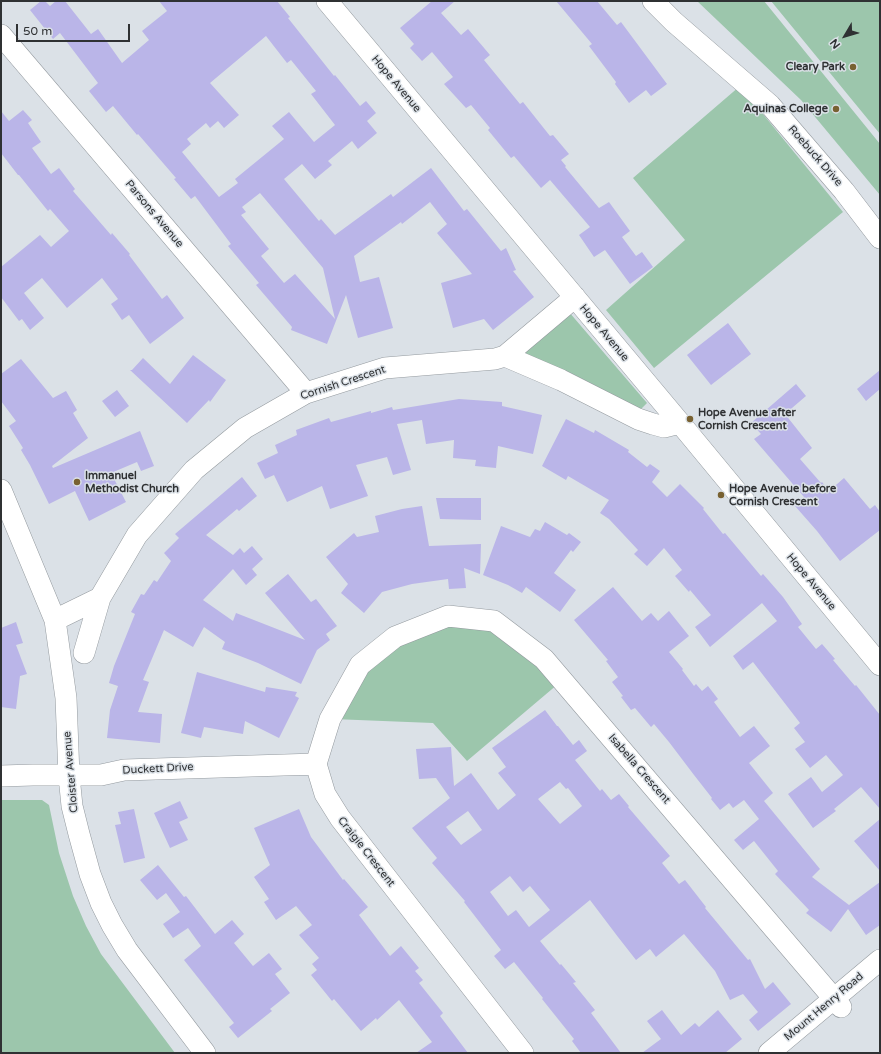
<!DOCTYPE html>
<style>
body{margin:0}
#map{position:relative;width:881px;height:1054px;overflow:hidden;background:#dbe1e7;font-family:"Varela Round",sans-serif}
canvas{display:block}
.frame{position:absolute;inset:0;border:2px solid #2f3133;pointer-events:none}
.north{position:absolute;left:825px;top:16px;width:40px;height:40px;-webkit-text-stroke:3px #dbe1e7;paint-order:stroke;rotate:232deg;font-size:11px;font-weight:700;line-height:16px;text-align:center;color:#2f3133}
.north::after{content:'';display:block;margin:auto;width:14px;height:18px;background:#2f3133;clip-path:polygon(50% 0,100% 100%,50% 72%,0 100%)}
.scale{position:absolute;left:16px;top:24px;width:114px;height:18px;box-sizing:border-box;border:2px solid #2f3133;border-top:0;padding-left:5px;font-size:12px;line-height:14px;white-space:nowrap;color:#2f3133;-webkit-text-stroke:3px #dbe1e7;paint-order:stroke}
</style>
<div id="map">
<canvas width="881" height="1054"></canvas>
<div class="frame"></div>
<div class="north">N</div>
<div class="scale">50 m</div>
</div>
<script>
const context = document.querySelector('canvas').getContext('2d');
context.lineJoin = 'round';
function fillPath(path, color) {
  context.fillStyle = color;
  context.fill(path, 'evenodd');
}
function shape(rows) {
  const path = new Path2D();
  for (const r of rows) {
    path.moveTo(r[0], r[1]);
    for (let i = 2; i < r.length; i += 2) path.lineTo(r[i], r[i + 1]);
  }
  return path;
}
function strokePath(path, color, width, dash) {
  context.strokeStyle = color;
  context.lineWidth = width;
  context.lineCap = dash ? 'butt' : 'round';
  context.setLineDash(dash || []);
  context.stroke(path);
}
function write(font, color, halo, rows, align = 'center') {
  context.font = font + ' "Varela Round",sans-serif';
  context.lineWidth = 3;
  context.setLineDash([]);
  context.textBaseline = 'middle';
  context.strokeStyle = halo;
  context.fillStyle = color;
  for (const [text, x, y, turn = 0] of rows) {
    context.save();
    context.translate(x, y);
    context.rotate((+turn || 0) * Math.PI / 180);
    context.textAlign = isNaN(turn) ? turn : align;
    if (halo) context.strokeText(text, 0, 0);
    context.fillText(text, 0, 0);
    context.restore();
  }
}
fillPath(shape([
 [697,1,764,1,880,144,880,195,801,100],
 [771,1,880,1,880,134],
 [740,86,843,212,654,368,606,310,685,240,633,178],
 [569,312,647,403,641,409,520,352],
 [450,620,492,625,558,684,467,761,433,723,333,719,362,668,398,641],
 [1,800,42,800,49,805,59,853,73,896,86,926,101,954,175,1053,1,1053]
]), '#9cc6ac');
fillPath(shape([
 [41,1,45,1,50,6,56,1,65,1,91,34,98,29,122,63,149,40,142,31,167,11,159,1,277,1,290,17,288,18,334,76,335,75,360,106,366,101,376,113,367,121,377,133,358,149,352,141,328,161,332,165,315,179,302,164,284,179,319,221,321,219,335,235,391,194,393,197,431,168,464,211,467,209,501,251,506,248,516,270,513,271,534,297,493,330,484,319,453,328,441,283,472,274,437,233,447,224,430,202,402,224,401,222,354,256,360,282,379,277,393,328,358,338,346,295,327,344,291,330,292,327,256,285,259,283,228,246,231,244,195,196,191,199,174,179,176,178,138,134,137,135,113,106,106,112,89,91,98,83,60,33,53,39,30,10],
 [266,36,287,63,291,60,316,91,311,94,335,125,314,142,289,112,272,126,284,139,235,179,238,183,219,197,182,152,191,144,187,139,206,123,210,128,218,121,224,128,239,115,210,83],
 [260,193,323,268,335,319,295,274,284,283,261,256,269,249,241,215,246,212,242,207],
 [432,1,455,1,441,13,461,35,468,29,490,55,484,60,520,104,523,102,550,136,553,135,569,154,561,160,566,166,565,167,599,208,609,202,630,231,622,237,636,256,642,252,653,267,630,284,605,250,594,257,579,235,590,227,550,180,541,188,514,156,511,158,488,130,490,128,471,105,466,108,444,84,453,77,432,52,422,61,410,48,414,44,400,28],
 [556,1,597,1,617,25,621,22,667,84,651,96,646,90,629,103,615,84,616,82,589,46,592,44],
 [23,110,32,120,28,123,41,142,32,148,51,174,59,168,75,189,73,191,111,235,112,233,130,254,129,255,162,299,167,295,184,318,150,344,129,315,122,320,111,304,118,299,102,278,67,308,42,278,24,293,44,318,30,330,22,319,19,321,1,297,1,267,40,235,51,247,69,231,50,209,48,211,19,175,18,175,1,153,1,111,9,121],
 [728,323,751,354,711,385,687,355],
 [193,355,226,380,210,402,209,400,187,423,130,370,132,370,143,358,170,384],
 [21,359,53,398,66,391,77,410,73,413,88,438,52,466,53,468,140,431,154,466,141,471,137,462,111,473,126,502,89,521,75,491,49,504,30,465,21,450,23,448,9,426,16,421,1,401,1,374],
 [880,370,880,389,866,401,857,389],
 [796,384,806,396,785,414,812,448,800,459,821,483,822,482,829,491,844,478,870,509,875,505,880,512,880,530,840,561,817,531,795,506,804,497,754,439,761,434,751,423],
 [117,390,129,406,115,417,102,401],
 [459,399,502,402,502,406,542,415,533,454,498,446,496,468,475,466,476,460,453,458,454,440,426,444,422,420,397,424,411,470,393,475,387,457,356,465,368,496,330,509,322,486,287,502,274,475,265,479,257,463,278,453,275,445,297,435,296,430,329,418,331,422,371,411,371,413,392,407,393,410],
 [566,419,594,433,595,430,629,450,628,452,647,467,650,464,660,471,652,482,667,497,680,484,704,508,703,509,723,534,725,533,761,576,763,574,783,597,802,624,798,627,816,649,822,644,835,659,833,660,855,686,856,685,880,715,880,809,861,787,834,809,836,811,813,828,788,794,811,777,822,792,843,775,826,755,810,768,795,749,805,742,794,728,800,723,753,662,743,670,733,656,777,621,762,603,710,647,695,627,711,615,690,590,689,592,675,576,682,570,664,548,647,566,634,554,638,550,609,519,600,513,609,500,568,476,566,480,542,466],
 [242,477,257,496,239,511,237,509,206,535,233,555,240,548,244,553,252,546,263,559,252,569,257,575,246,585,233,569,203,600,233,621,236,613,305,640,265,593,288,574,311,602,316,599,337,626,326,634,330,640,317,650,301,684,258,663,222,649,225,642,204,627,193,647,164,630,143,680,149,682,138,712,162,714,160,743,107,738,110,710,118,686,109,683,114,666,135,614,131,612,141,594,144,595,154,580,157,582,171,561,164,553,179,538,175,534],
 [436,498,481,498,481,520,440,519],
 [422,506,429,546,481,544,480,574,464,568,466,588,449,589,448,579,412,584,382,592,364,613,341,593,348,584,326,557,354,533,357,537,379,532,375,516,402,509],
 [545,522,567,535,569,533,581,542,573,552,571,550,554,573,576,590,560,612,526,587,522,593,508,585,483,575,501,526,530,537,535,529,540,531],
 [613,587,642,621,651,613,658,621,669,611,689,636,669,652,683,669,682,670,694,686,696,684,702,691,708,686,718,699,714,702,740,737,754,726,770,746,749,763,773,793,764,801,820,869,812,877,849,905,880,882,880,925,866,935,848,909,831,932,806,913,809,910,775,874,778,871,754,841,743,850,734,840,759,819,744,800,733,808,729,803,720,810,711,799,712,798,694,775,669,742,654,724,651,727,635,708,631,710,621,697,623,696,612,682,618,677,606,661,608,660,574,620],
 [16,622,23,643,16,645,27,674,20,676,16,709,1,707,1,628],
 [197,672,265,692,266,687,297,692,295,696,299,698,279,738,245,721,243,734,204,727,201,738,181,733],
 [545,710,557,726,558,726,573,745,579,740,587,751,575,760,600,791,602,789,611,800,619,794,629,806,628,807,670,856,662,863,679,884,685,880,706,907,705,908,748,960,750,959,765,989,773,982,791,1004,758,1031,749,1020,758,1012,743,994,730,1000,715,971,684,934,656,957,650,949,636,960,618,937,590,900,540,941,560,965,561,964,576,982,573,983,595,1010,591,1013,621,1053,581,1053,572,1041,574,1039,542,999,543,998,514,962,505,969,494,956,501,950,464,902,465,901,432,863,437,858,412,828,450,798,436,778,419,779,416,749,451,747,454,786,471,773,498,810,516,795,498,773,506,767,492,748],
 [560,782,566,789,568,788,582,806,560,824,538,799],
 [468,811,482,830,461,845,446,827],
 [510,876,523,892,530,886,550,910,529,927,516,910,508,916,490,892],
 [180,801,188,818,179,822,188,840,170,848,154,813],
 [134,809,145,858,124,863,115,825,121,824,118,812],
 [299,809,311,837,343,880,344,879,368,907,359,915,390,956,401,946,419,968,415,971,423,980,419,983,443,1013,440,1016,468,1053,416,1053,432,1042,399,1000,377,1020,376,1018,361,1031,334,999,332,1001,311,975,317,970,312,964,319,958,299,935,312,925,296,906,276,920,264,902,269,899,254,877,270,865,254,828],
 [880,819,880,871,854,841],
 [158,865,184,897,186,896,215,934,232,920,244,934,234,943,253,966,269,953,282,969,275,974,290,993,270,1009,272,1011,238,1038,229,1027,234,1023,184,960,201,946,188,928,173,938,163,924,180,912,166,893,157,900,140,880],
 [662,1010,681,1035,695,1023,699,1027,718,1010,742,1039,725,1053,642,1053,661,1039,647,1021]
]), '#bab5e8');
const minor = shape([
 [327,1,680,423,880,665],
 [653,1,674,22,770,105,844,191,880,238],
 [1,35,306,393],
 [505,356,561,380,638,419,653,424,664,427,680,423],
 [1,490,55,620,66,698,69,776,72,806,79,834,90,874,101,903,112,925,127,950,205,1053],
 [55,620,100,598,137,535,194,470,245,428,306,393,385,368,495,359,505,356,575,297],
 [84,653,100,598],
 [1,776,33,775,101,775,124,770,316,764],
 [523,1053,340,818,325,794,316,764,330,719,360,665,395,637,448,616,494,621,544,659,841,1007],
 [769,1053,880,960]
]);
strokePath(minor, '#949a9f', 22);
strokePath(minor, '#fff', 21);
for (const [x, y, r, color] of [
 [853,67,4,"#786131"],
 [836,109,4,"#786131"],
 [690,419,4,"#786131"],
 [77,482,4,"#786131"],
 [721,495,4,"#786131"]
]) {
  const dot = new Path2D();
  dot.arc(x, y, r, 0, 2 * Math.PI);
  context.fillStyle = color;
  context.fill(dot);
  strokePath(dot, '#dbe1e7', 1.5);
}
write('bold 11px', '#2f3133', '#dbe1e7', [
 ["Cleary Park",845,67,"right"],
 ["Aquinas College",828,109,"right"],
 ["Hope Avenue after",698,413],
 ["Cornish Crescent",698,426],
 ["Immanuel",85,476],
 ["Methodist Church",85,489],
 ["Hope Avenue before",729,489],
 ["Cornish Crescent",729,502]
], 'left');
write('11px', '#2f3133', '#dbe1e7', [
 ["Hope Avenue",396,84,50],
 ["Roebuck Drive",815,156,49],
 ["Parsons Avenue",154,214,50],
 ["Hope Avenue",604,333,50],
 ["Cornish Crescent",343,383,-18],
 ["Hope Avenue",811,582,50],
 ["Duckett Drive",158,769,-3],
 ["Isabella Crescent",639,769,49],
 ["Cloister Avenue",71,772,-95],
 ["Craigie Crescent",366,852,52],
 ["Mount Henry Road",824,1007,-40]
]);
</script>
